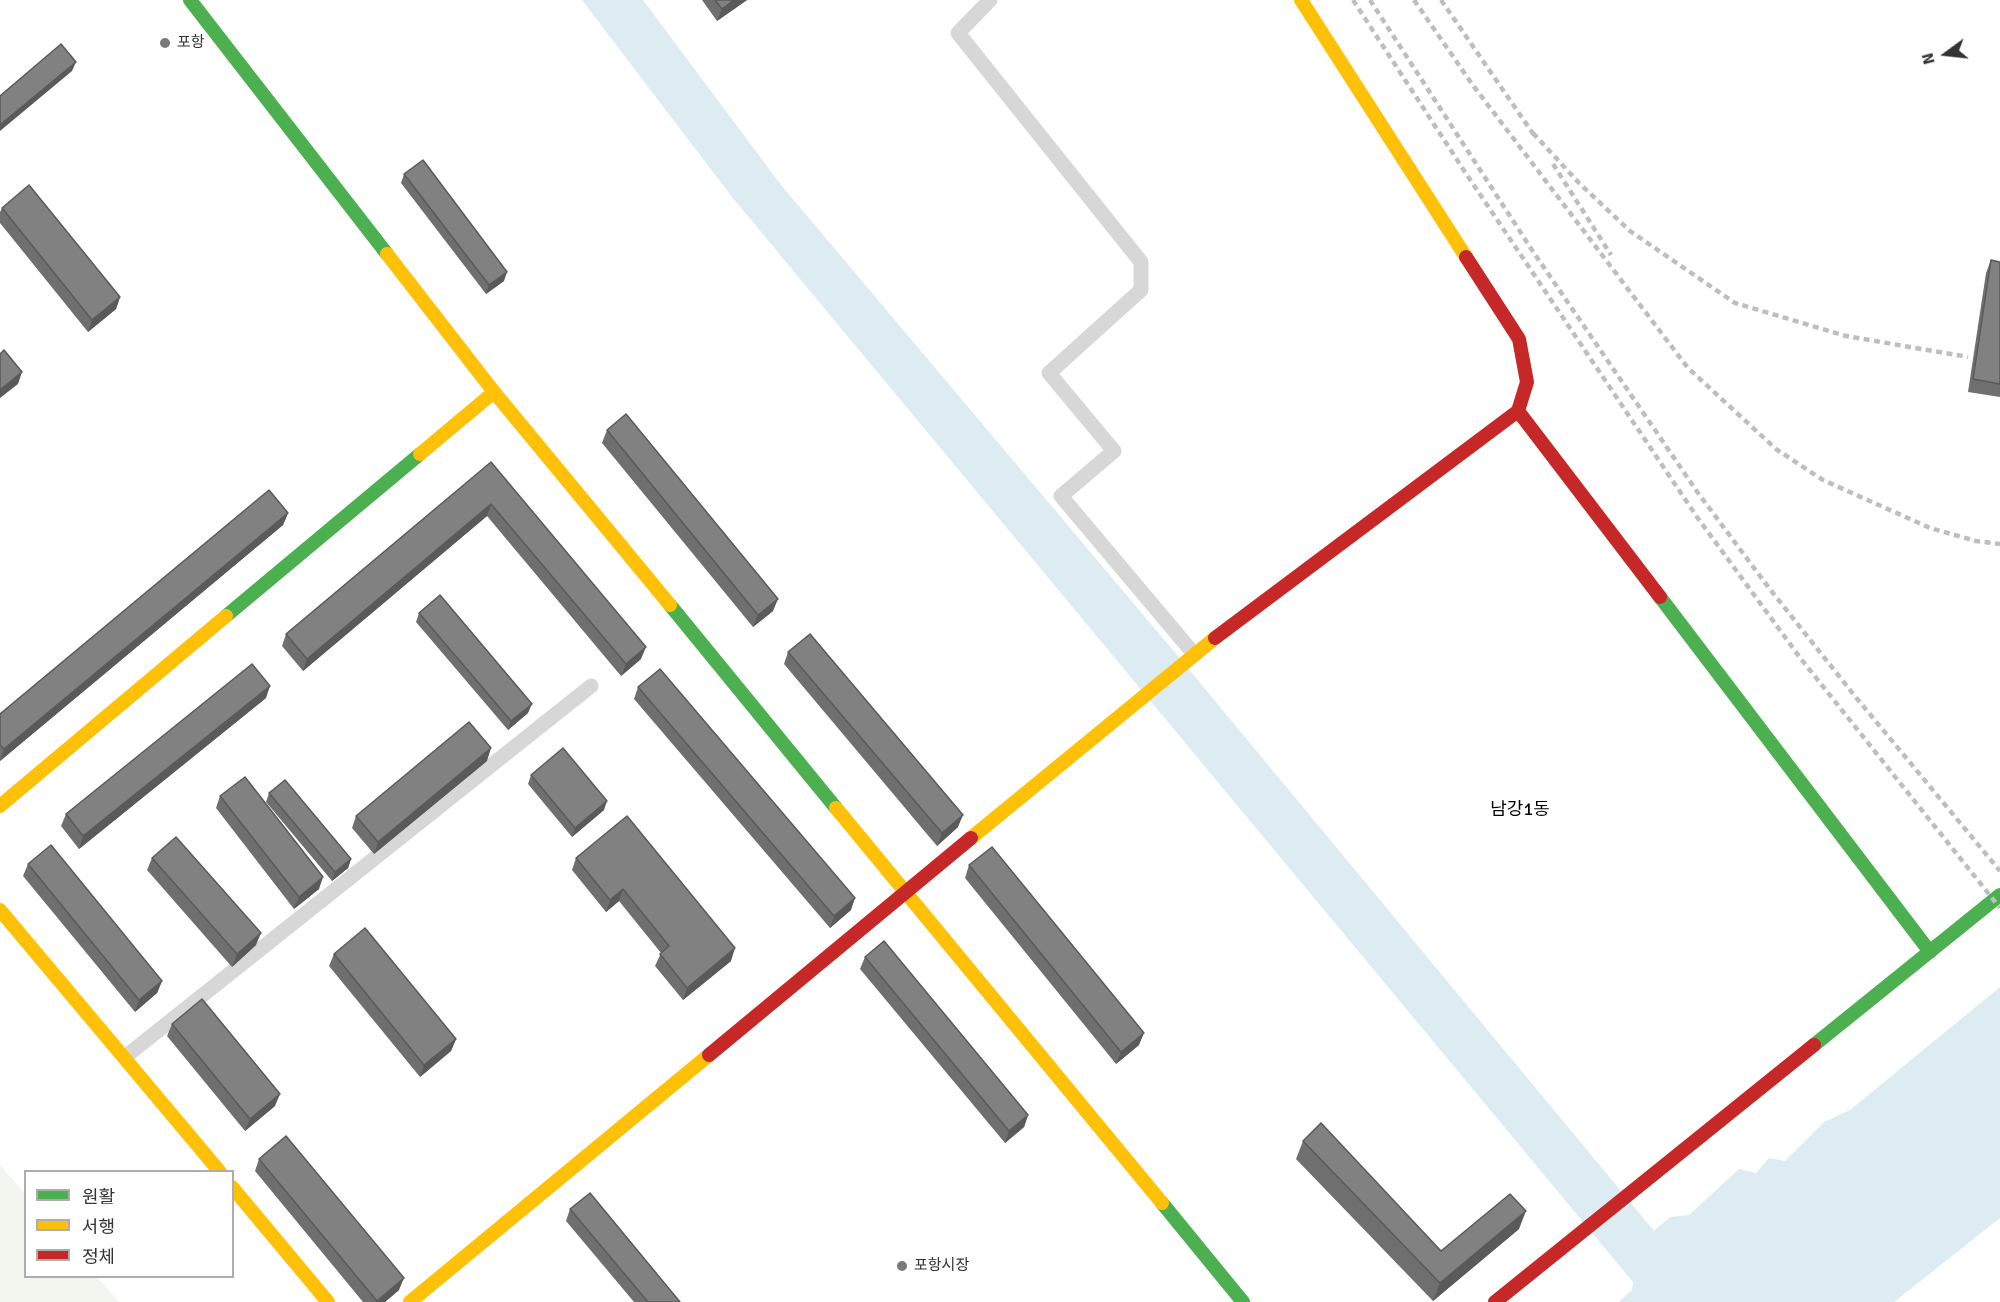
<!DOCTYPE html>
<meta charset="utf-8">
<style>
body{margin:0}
#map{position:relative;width:2000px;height:1302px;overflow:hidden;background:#fff;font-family:Signika,"Noto Sans KR",sans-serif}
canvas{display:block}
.legend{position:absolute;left:24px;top:1170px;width:210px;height:108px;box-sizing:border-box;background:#fff;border:2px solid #adadad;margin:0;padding:8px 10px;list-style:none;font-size:18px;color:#333}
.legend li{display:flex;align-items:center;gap:12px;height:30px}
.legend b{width:30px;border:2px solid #adadad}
.north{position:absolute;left:1916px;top:24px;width:60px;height:60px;-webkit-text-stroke:4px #fff;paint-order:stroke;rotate:255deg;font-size:16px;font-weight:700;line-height:24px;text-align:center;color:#333}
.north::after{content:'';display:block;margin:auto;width:21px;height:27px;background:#333;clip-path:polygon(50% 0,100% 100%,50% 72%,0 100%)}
</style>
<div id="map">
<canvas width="2000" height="1302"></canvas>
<ul class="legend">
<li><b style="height:8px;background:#4caf50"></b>원활</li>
<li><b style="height:8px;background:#ffc107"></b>서행</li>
<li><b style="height:8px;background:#c62828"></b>정체</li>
</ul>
<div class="north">N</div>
</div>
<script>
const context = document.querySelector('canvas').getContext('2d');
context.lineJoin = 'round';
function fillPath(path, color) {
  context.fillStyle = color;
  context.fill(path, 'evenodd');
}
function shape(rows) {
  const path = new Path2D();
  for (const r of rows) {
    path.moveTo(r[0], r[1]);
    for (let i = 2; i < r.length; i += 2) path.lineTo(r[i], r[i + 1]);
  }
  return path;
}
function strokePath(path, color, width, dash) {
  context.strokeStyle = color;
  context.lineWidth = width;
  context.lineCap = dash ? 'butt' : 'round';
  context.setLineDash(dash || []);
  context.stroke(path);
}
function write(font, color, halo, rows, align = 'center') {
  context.font = font + ' Signika,"Noto Sans KR",sans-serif';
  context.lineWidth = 6;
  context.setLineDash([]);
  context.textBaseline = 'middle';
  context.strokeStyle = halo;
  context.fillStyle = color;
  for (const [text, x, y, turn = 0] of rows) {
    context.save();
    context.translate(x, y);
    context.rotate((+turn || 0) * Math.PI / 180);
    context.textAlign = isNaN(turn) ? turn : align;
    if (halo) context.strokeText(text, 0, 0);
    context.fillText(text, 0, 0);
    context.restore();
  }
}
fillPath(shape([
 [0,1165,25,1194,26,1276,97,1277,119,1302,0,1302]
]), '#f1f5ed');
fillPath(shape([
 [582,0,643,0,781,185,1177,655,1654,1231,1670,1217,1689,1215,1739,1169,1756,1173,1769,1158,1785,1161,1824,1122,1850,1110,2000,987,2000,1218,1894,1302,1619,1302,1632,1290,1633,1282,732,197]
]), '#ddebf3');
strokePath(shape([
 [990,0,958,33,1141,262,1141,290,1049,373,1114,451,1061,496,1194,654],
 [125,1057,591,686]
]), '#d7d7d7', 15);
strokePath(shape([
 [190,0,387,254],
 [1660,597,1930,952],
 [670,605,836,808],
 [226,616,420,454],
 [1814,1045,2000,895],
 [1162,1203,1243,1302]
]), '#4caf50', 14);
strokePath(shape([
 [1301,0,1466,257],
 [387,254,494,392,670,605],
 [420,454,494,392],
 [0,806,226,616],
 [836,808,1162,1203],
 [971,838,1215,638],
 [0,910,220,1172],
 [232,1187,328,1302],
 [410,1302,709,1055]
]), '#ffc107', 14);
strokePath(shape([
 [1466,257,1519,339,1527,382,1518,411,1660,597],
 [1215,638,1518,411],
 [709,1055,971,838],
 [1495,1302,1814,1045]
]), '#c62828', 14);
strokePath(shape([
 [1353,0,1465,172,1697,517,1801,659,2000,908],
 [1370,0,1532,250,1698,493,1769,588,1854,695,2000,871],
 [1414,0,1472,84,1688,368,1776,449,1823,480,1930,528,1976,541,2000,544],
 [1441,0,1536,138],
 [1533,133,1579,183,1630,231,1735,303,1846,336,1968,357],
 [1553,164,1611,255]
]), '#bebebe', 4.5, [6, 4.5]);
fillPath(shape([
 [702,0,747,0,717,21],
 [404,174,504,281,486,294,401,183],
 [2,208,120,297,116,309,88,332,0,223,0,212],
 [1991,260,2000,262,2000,397,1968,392,1986,273],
 [607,430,773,611,753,627,602,443],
 [491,462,641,659,621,676,487,516,303,671,282,646,286,634],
 [288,513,283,525,0,761,0,714],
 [419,613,528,713,508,730,416,622],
 [788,652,958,827,937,846,784,664],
 [638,687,851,910,830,928,634,699],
 [266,698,79,849,61,826,66,814],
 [487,761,374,854,352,828,356,816],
 [531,775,604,810,572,837,528,784],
 [269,793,351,859,348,868,332,881,266,802],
 [220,796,319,889,294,909,216,808],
 [152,858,256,945,232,967,147,870],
 [576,858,731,961,683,1000,655,966,661,953,619,901,606,912,572,870],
 [28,864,162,981,157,993,135,1012,23,876],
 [969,865,1139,1045,1116,1064,965,878],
 [334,954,456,1039,451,1051,420,1077,329,966],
 [865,957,1028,1115,1024,1127,1005,1143,860,969],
 [172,1024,275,1106,245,1131,167,1036],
 [1303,1141,1441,1251,1519,1229,1433,1301,1296,1159],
 [259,1159,399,1290,385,1302,363,1302,255,1171],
 [570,1209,680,1302,634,1302,566,1221]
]), '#6f6f6f');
fillPath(shape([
 [734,0,747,0,717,21,722,9],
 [76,62,72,71,0,131,0,125],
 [507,272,504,281,486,294,489,285],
 [120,297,116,309,88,332,92,320],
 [22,372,18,384,0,398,0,390],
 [491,504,487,516,303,671,307,659],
 [288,513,283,525,0,761,4,749],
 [778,599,773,611,753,627,758,615],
 [646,647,641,659,621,676,626,664],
 [270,686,266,698,79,849,83,836],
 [532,704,528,713,508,730,511,721],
 [491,748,487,761,374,854,378,842],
 [607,801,604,810,572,837,575,828],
 [963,815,958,827,937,846,942,833],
 [351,859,348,868,332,881,335,872],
 [323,877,319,889,294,909,299,897],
 [623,889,619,901,606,912,610,900],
 [855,898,851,910,830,928,834,916],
 [261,933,256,945,232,967,237,954],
 [735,948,731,961,683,1000,687,988],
 [162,981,157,993,135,1012,139,1000],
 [1144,1033,1139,1045,1116,1064,1121,1052],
 [456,1039,451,1051,420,1077,424,1065],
 [280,1094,275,1106,245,1131,250,1119],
 [1028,1115,1024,1127,1005,1143,1009,1131],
 [1526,1211,1519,1229,1433,1301,1440,1283],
 [404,1278,399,1290,385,1302,376,1302]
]), '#5a5a5a');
const building = shape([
 [715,0,734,0,722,9,715,0],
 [61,44,76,62,0,125,0,96,61,44],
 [423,160,507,272,489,285,404,174,423,160],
 [29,185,120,297,92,320,2,208,29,185],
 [1991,260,2000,262,2000,384,1973,379,1991,260],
 [4,350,22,372,0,390,0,354,4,350],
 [626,414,778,599,758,615,607,430,626,414],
 [491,462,646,647,626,664,491,504,307,659,286,634,491,462],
 [269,490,288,513,4,749,0,745,0,714,269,490],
 [440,595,532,704,511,721,419,613,440,595],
 [810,634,963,815,942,833,788,652,810,634],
 [252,664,270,686,83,836,66,814,252,664],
 [660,669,855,898,834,916,638,687,660,669],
 [469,722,491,748,378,842,356,816,469,722],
 [563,748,607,801,575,828,531,775,563,748],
 [245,777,323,877,299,897,220,796,245,777],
 [285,780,351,859,335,872,269,793,285,780],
 [627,816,735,948,687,988,660,954,669,946,623,889,610,900,576,858,627,816],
 [176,837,261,933,237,954,152,858,176,837],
 [51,845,162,981,139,1000,28,864,51,845],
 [992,847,1144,1033,1121,1052,969,865,992,847],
 [365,928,456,1039,424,1065,334,954,365,928],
 [884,941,1028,1115,1009,1131,865,957,884,941],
 [202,999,280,1094,250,1119,172,1024,202,999],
 [1321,1123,1441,1251,1510,1194,1526,1211,1440,1283,1303,1141,1321,1123],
 [286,1136,404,1278,377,1301,259,1159,286,1136],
 [590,1193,680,1302,648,1302,570,1209,590,1193]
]);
fillPath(building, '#818181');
strokePath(building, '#5a5a5a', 1.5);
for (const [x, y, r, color] of [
 [165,43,6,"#7a7a7a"],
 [902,1266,6,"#7a7a7a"]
]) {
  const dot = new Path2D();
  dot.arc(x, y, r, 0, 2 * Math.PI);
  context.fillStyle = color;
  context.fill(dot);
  strokePath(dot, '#fff', 2);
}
write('15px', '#333', '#fff', [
 ["포항",177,43],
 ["포항시장",914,1266]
], 'left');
write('18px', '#000', '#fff', [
 ["남강1동",1520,810]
]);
</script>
